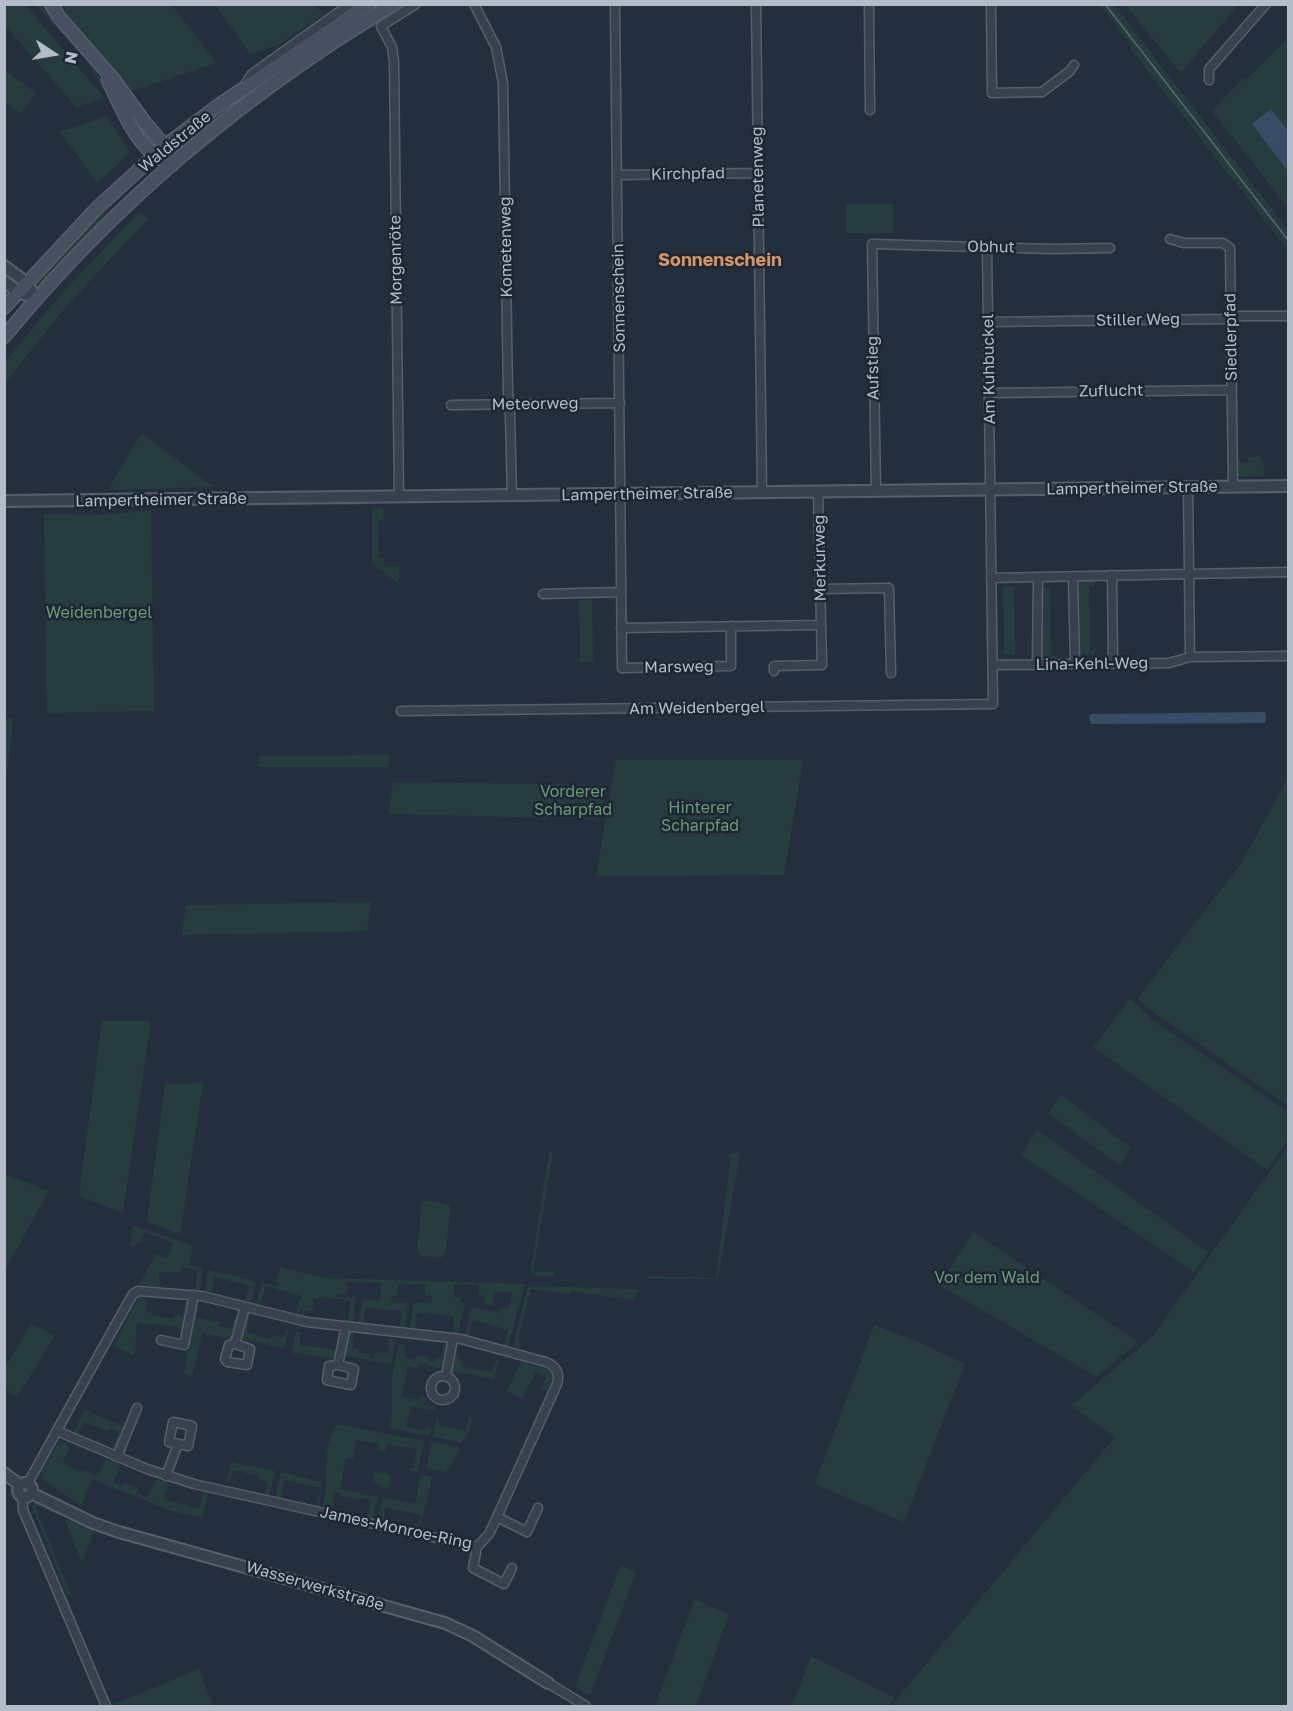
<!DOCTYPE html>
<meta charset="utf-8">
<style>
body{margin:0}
#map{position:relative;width:1293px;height:1711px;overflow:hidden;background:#242f3e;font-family:"Golos Text",sans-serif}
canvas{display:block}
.frame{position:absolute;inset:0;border:6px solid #b4bcc9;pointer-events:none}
.north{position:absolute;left:24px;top:24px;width:60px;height:60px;-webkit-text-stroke:4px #1d2633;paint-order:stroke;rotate:102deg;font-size:16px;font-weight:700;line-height:24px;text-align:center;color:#b4bcc9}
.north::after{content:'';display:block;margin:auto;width:21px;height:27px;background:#b4bcc9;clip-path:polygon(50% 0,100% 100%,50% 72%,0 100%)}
</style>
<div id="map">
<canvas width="1293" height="1711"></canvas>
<div class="frame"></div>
<div class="north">N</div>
</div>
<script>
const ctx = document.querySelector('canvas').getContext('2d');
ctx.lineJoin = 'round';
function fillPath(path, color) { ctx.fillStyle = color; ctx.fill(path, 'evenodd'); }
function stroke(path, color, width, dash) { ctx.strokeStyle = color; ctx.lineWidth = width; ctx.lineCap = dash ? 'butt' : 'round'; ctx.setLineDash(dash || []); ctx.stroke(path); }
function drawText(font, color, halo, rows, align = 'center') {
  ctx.font = font + ' "Golos Text",sans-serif'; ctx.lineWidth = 5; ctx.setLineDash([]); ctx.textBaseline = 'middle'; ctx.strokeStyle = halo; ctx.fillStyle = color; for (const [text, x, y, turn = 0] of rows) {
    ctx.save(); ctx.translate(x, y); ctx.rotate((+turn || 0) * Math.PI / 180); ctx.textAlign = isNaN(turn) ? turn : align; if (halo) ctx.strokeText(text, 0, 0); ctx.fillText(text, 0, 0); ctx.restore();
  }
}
fillPath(new Path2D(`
 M4,5H26L104,98L76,107L5,25Z
 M36,5H40C69,33 94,63 112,99H110L87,62Z
 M56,5H172L216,63L135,90H127Z
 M216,5H316L323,15L279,45L250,54Z
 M377,5H387L180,150L176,149L173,145L330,33Z
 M401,5H409L334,51L260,104L197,154L194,152L257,101L333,48Z
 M1100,5H1114L1288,230V250L1130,48L1132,46Z
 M1125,5H1238L1181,73Z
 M1288,38V208L1212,111L1243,78L1246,80Z
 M5,70L36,93L21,114L5,102Z
 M107,116L130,153L97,183L60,132Z
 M156,161L112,204L90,234L49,278L39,284L35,283L112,199Z
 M846,204H893V233H846Z
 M140,211L148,219L70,302L5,383V362L62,293Z
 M142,433L214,487L110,490L111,483Z
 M1248,457L1259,456L1263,459L1265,476H1237L1236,459H1240L1241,463H1248Z
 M360,502L359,505L5,508L4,506Z
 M383,507L384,520L378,521L379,558H384V566H399V584L372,563V508Z
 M151,510L154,711L47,713L44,514L100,515Z
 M1079,581H1094V586H1089L1090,650H1095V654H1080Z
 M1003,587H1014L1015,654H1004Z
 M1040,588H1050L1051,656H1056V660H1041Z
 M592,599L593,662H580L579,600Z
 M11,718L13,722L5,789V719Z
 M390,755L388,767H259V756Z
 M616,760H803L784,875L596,876Z
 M1288,778V1106L1155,1013L1138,998L1242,862Z
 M393,782L606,785L600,819L389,814Z
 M371,902L367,931L182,935L186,905Z
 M1130,999L1154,1021L1288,1112V1140L1267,1170L1093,1047Z
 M102,1021H151L123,1213L79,1196Z
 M203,1083L180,1234L147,1222L165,1084Z
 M1061,1095L1131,1148L1119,1165L1048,1113Z
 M1037,1130L1208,1252L1194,1272L1021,1155Z
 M1288,1146V1706H891L1115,1437L1071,1406L1152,1337Z
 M549,1152H553L533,1272H555L553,1276C544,1276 535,1278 531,1269Z
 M731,1153H740L718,1279H648L649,1276L716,1278Z
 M5,1175L49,1191L5,1270L4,1175Z
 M426,1200L449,1205L450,1210L446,1252L441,1258L422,1256L417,1250L422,1203Z
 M133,1225L193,1246L189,1265L203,1269L200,1290H195L197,1270L182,1267L181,1272H159L160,1287L139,1285L156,1254L167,1258L173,1243L145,1232L140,1243H136L134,1248L130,1245Z
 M973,1232L1138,1342L1097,1377L939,1285Z
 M280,1267L327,1278L525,1284L508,1346L504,1345L508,1330L473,1320L468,1336L465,1335L471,1307L499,1313L500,1308L509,1309L512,1293L495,1291L493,1305L484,1303L485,1296L479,1295V1285H454V1297H461V1303L465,1304L458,1334L453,1333L454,1316L417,1313L415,1329L410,1328L413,1303L432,1302V1296L425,1295V1284H398L397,1296H391L390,1302H408L405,1328L400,1327L402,1311L365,1308L364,1323L359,1322L362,1299L380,1300L381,1283L347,1282L346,1293H337V1297H356L353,1322L348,1321L350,1301L319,1297V1299H314L312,1311L306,1310L304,1315H302L303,1305L298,1314H296L301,1296L266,1286L260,1305L256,1304L261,1284L263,1283L277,1286L278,1283L276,1282Z
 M208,1270L252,1280L256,1283L251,1302L244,1301L250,1286L214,1277L212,1292L205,1291Z
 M528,1286L639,1289L633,1300L571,1291L569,1294L531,1289L519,1336L520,1349L513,1347Z
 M139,1297L147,1298L146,1312L152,1313L153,1316L174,1318V1315L183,1316L185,1302H189L184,1330L173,1326L137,1323L135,1356L113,1346Z
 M196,1306L198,1307L196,1317L219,1322V1326L231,1329L235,1315L240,1317L234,1340L202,1333L192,1377L184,1374Z
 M245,1318L249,1319L247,1332L270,1339L272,1335L283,1338L286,1329H289L284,1348L240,1339Z
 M31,1324L55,1336L17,1397L5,1389V1367Z
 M874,1325L914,1340L965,1364L904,1522L815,1484Z
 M296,1332H301L299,1345L336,1350L338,1338H341L336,1359L292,1353Z
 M348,1333L354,1334L352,1348L359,1349V1353L370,1354V1358H373L374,1354H377L378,1352L389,1353V1338L396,1339L391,1364L343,1356Z
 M444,1343L449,1344L444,1369L419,1364L417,1368L408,1366L401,1396L419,1400L421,1396L426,1397L424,1405L435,1407V1411L411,1406L406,1427L425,1431L426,1426L432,1428L430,1436L390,1428L392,1416V1376L399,1344L405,1345V1358L416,1360L417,1356L429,1357V1361L435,1362L436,1357H441Z
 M453,1354L459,1355L458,1360L463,1361L462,1366L492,1373L496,1360H499L494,1379L450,1371Z
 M521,1362L547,1369L552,1373V1379L547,1391L541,1389L546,1377L536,1372L522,1399L507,1391Z
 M85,1410L127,1428L117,1451L112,1449L119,1432L110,1428L108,1431L84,1422L78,1435L73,1433Z
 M469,1417L472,1418L468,1435L461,1443L433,1436L436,1419L440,1420L439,1426L466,1431Z
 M338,1424L424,1441L417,1472L409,1471L410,1468H414L417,1449L387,1444L385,1451L378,1450L379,1444L356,1440L353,1459L346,1458L340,1489L378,1497L372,1519L367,1518L371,1500L362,1498L360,1500L340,1496L341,1493L335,1492L332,1510L322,1508C323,1502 325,1495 326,1489C328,1468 323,1440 338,1424Z
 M59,1442L70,1444L63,1463L80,1472L82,1470L98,1476L106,1459L120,1465L114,1483L122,1486L124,1483L139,1489L137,1493L147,1497L156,1479L169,1484L164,1499L199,1509L203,1493L208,1494L202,1518L172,1511L92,1479L81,1506L41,1478L43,1469Z
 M432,1442L461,1448L446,1472L426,1468Z
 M231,1462L275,1471L270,1494L265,1495L268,1482L259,1479V1476L233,1470L230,1482L227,1481Z
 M281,1472L322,1482L319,1508L316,1507L321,1488L284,1480L281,1499L275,1498Z
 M378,1472L388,1474L391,1477L390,1485L387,1488H383L373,1481L374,1473Z
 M421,1475L432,1477L420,1530L413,1528L414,1524L419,1525L421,1515L385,1507L384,1522L378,1520L383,1498L415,1504Z
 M34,1503H38L60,1514L59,1516L38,1506L36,1509L71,1595L68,1597L32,1507Z
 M65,1519L95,1529L82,1563Z
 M622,1566L636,1572L590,1696L575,1687L619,1569Z
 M695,1599L729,1615L696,1706H655Z
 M811,1656L895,1698L888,1706H792Z
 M199,1669L213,1706H115L114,1704Z`), '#263c3f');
fillPath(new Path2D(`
 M1271,109L1288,131L1287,170L1252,124Z
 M1265,712L1266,717L1265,723L1091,724L1089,719L1090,714Z`), '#394c67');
const minor = new Path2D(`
 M474,4L496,47L503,83L508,393L510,416L512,496
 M615,4L622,668L731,666V626
 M756,4L762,493
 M869,4L870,110
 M991,4L992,93L1042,92L1070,71L1074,65
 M1209,80V69L1266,4
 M245,85L251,75L266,64L350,4
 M617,175L758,173
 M1170,239L1184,243H1223L1230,248L1233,487
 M988,322L1222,319L1240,316H1288
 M990,393L1232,390
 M451,405L620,403
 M1188,487L1190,657
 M876,491L872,244L1052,249L1110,248
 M399,497L394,61L392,47L381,26L416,4
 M1112,575L1113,664
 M1073,577L1075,664
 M991,578L1288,572
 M820,589L889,588L891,673
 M543,594L620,592
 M621,628L821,625
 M993,665L1169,663L1190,657L1288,656
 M1037,665L1038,577
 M774,671V666L822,665L818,492
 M401,711L993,704L987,247
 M161,1340L184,1345L194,1295
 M235,1344L250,1349L247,1365L227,1362L225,1359L229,1345Z
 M235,1344L245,1307
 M338,1365L354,1369L351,1385L327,1380L329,1366Z
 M338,1365L346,1326
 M431 1388a12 12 0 1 1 24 0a12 12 0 1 1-24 0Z
 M446,1377L453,1338
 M173,1422L192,1426L188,1446L169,1442Z
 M117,1457L137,1408
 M166,1476L178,1444
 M28,1483C63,1420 97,1357 133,1294L138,1291L202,1296L307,1322L461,1339L546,1362C556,1366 560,1373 557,1384L497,1517L489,1534L477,1547L194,1484L147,1469L57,1431
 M22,1496L23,1510L106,1706
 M497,1517L527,1532L538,1508
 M477,1547L473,1568L504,1584L512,1568
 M548,1683L586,1706`);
const tertiary = new Path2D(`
 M4,266L27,283L36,298
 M4,281L18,292L36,298
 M4,501L1288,486
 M4,1473L20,1485
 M18 1490a7 7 0 1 1 14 0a7 7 0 1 1-14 0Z
 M31,1493L93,1523L119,1532L445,1623L473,1636L548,1683`);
const secondary = new Path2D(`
 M51,4L59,17L114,80L143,120L165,146L172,165
 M108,80C120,105 136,146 161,159
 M4,308L97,208L165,146L219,105L369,4
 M4,337C113,204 247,92 394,4`);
stroke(minor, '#565f6c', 11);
stroke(tertiary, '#565f6c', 14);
stroke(secondary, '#565f6c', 15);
stroke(minor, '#38414e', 8);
stroke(tertiary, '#38414e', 10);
stroke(secondary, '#465061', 12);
stroke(new Path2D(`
 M1105,4L1288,240`), '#5a6575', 1.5);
drawText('16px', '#b4bcc9', '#1d2633', [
 ["Waldstraße",175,142,-39],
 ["Kirchpfad",688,174,-1],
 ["Planetenweg",758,177,-91],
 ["Kometenweg",506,247,-91],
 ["Obhut",991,247,1],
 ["Morgenröte",396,260,-91],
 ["Sonnenschein",619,298,-91],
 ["Stiller Weg",1138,320,-1],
 ["Siedlerpfad",1231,337,-91],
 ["Aufstieg",873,368,-91],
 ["Am Kuhbuckel",989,369,-91],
 ["Zuflucht",1111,391,-1],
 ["Meteorweg",535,404,-1],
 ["Lampertheimer Straße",1132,488,-1],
 ["Lampertheimer Straße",647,494,-1],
 ["Lampertheimer Straße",161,500,-1],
 ["Merkurweg",820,558,-91],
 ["Lina-Kehl-Weg",1092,664,-1],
 ["Marsweg",679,667,-1],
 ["Am Weidenbergel",697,708,-1],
 ["James-Monroe-Ring",396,1528,12],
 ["Wasserwerkstraße",315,1586,16]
]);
drawText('16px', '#6b9a76', '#1d2633', [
 ["Weidenbergel",99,613],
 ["Vorderer",573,792],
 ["Scharpfad",573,810],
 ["Hinterer",700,808],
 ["Scharpfad",700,826],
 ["Vor dem Wald",987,1278]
]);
drawText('bold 18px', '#d59563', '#1d2633', [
 ["Sonnenschein",720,260]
]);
</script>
